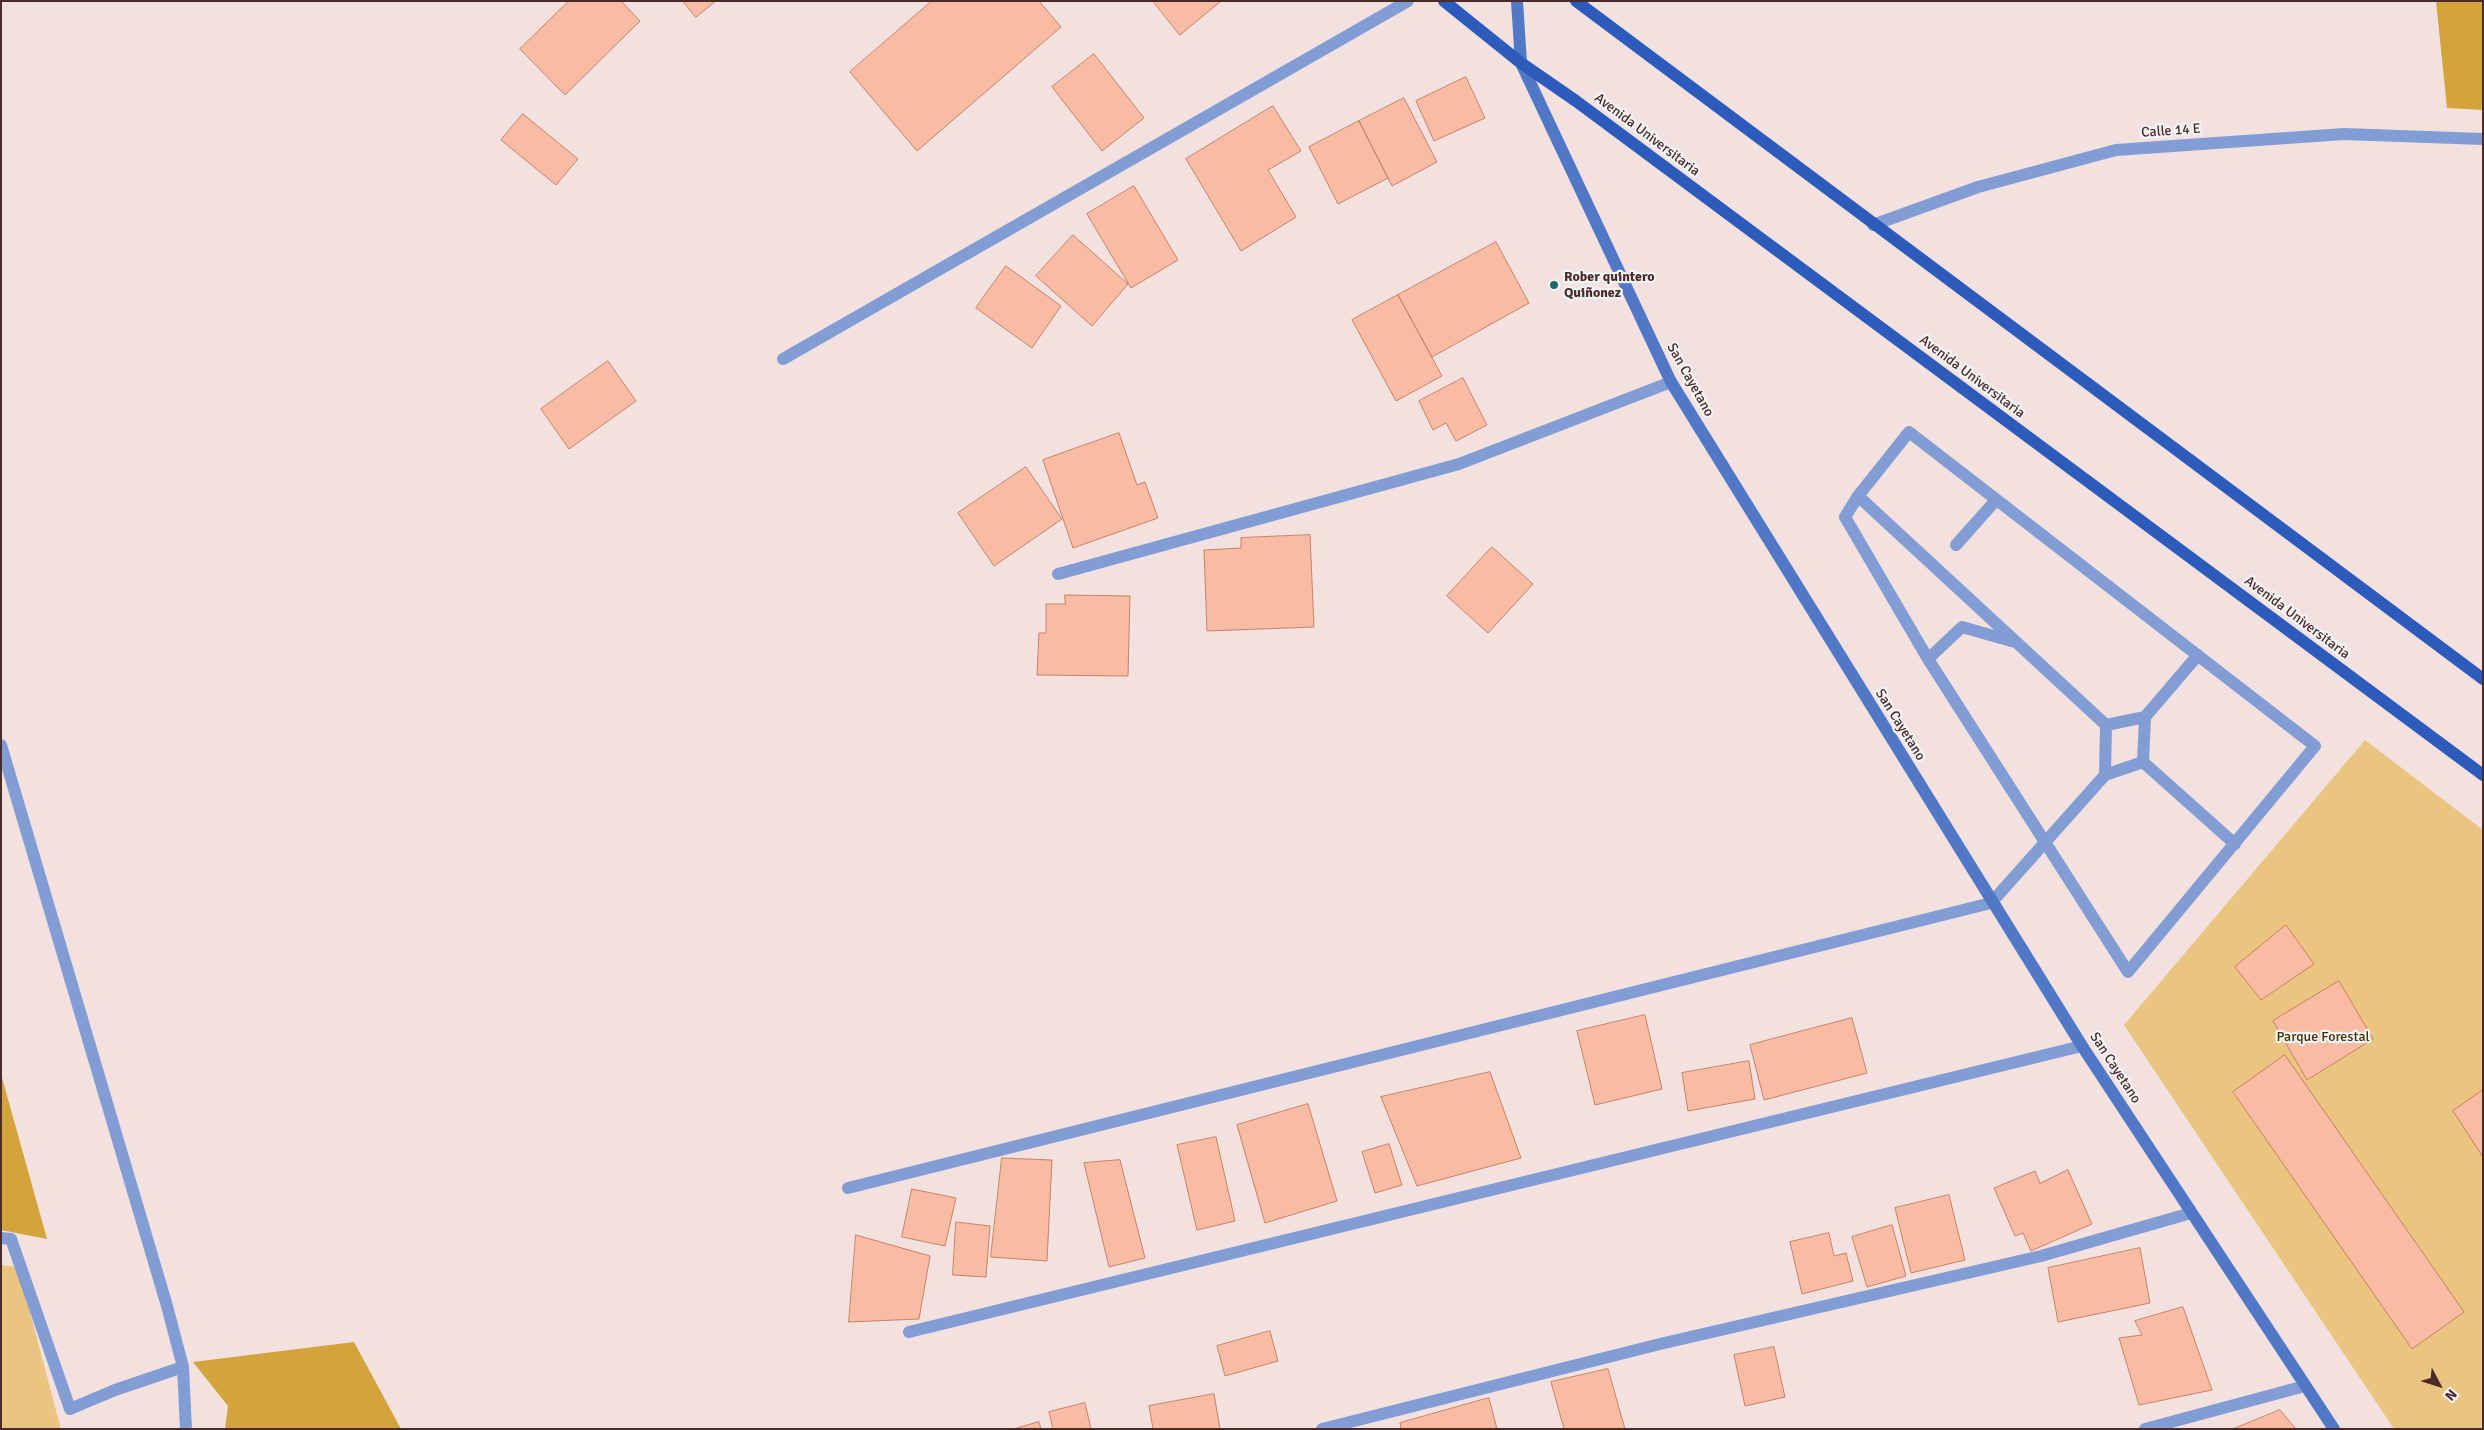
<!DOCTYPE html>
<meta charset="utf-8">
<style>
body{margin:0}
#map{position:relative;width:2484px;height:1430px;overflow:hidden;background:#f3e1e0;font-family:Signika,sans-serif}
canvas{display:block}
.frame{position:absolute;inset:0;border:2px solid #4b2b29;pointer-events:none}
.north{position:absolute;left:2414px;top:1360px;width:50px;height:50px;-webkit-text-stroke:4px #f3f3f3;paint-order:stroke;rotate:130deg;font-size:14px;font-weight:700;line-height:20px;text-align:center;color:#4b2b29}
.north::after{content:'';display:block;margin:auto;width:18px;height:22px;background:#4b2b29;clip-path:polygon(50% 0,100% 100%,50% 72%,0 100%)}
</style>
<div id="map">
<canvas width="2484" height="1430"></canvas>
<div class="frame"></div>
<div class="north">N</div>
</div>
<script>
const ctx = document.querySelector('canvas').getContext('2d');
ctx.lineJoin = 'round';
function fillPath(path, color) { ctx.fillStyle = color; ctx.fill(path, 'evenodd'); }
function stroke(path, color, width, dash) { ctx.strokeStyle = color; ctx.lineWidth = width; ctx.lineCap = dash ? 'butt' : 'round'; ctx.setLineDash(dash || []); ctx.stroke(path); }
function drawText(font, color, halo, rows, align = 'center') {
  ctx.font = font + ' Signika,sans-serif'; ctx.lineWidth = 4.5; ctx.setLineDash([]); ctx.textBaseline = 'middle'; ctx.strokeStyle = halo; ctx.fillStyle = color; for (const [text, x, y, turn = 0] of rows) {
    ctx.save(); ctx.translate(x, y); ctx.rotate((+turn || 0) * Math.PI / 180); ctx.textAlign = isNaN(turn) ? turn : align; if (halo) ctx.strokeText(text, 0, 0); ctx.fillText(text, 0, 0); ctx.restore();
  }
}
fillPath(new Path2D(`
 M2365,740L2483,830V1429H2394L2124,1025Z
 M1,1265L18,1267L61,1429H1Z`), '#e9c580');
fillPath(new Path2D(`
 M2436,1H2483V110L2447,108Z
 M1,1074L47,1239L1,1230Z
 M354,1342L401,1429H225L228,1406L193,1362Z`), '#d3a33c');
const building = new Path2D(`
 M569,1H621L640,21L565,95L520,49Z
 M683,1H716L696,17Z
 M932,1H1039L1061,27L917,151L850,72Z
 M1153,1H1221L1180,35Z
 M1094,54L1144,118L1102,151L1052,87Z
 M1466,77L1485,118L1434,141L1416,101Z
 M1404,98L1437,162L1392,186L1359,121Z
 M1273,106L1301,151L1268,170L1296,217L1241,251L1186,159Z
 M523,114L578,159L556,185L501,140Z
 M1359,121L1388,178L1338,204L1309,147Z
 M1134,186L1178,260L1131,288L1087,214Z
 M1073,235L1128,284L1092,326L1036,276Z
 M1496,242L1529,303L1432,357L1398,295Z
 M1006,266L1061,306L1032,348L976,308Z
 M1398,295L1442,376L1396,401L1352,320Z
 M608,361L636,401L569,449L541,409Z
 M1463,378L1487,425L1456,441L1446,423L1433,430L1419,401Z
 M1119,433L1137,485L1145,482L1158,518L1073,548L1043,460Z
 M1026,467L1062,519L994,566L958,513Z
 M1310,535L1314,627L1207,631L1204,550L1241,548V538Z
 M1492,547L1533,584L1488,633L1447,596Z
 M1065,595L1130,596L1128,676L1037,675L1039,633H1046V604H1065Z
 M2286,925L2314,964L2261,1000L2235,967Z
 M2339,981L2373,1039L2307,1080L2273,1021Z
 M1645,1015L1662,1089L1595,1105L1577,1031Z
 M1852,1018L1867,1073L1764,1100L1750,1045Z
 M2285,1055L2464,1312L2412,1349L2233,1092Z
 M1749,1061L1755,1099L1688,1111L1682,1073Z
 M1490,1072L1521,1158L1417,1186L1381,1097Z
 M2483,1090V1157L2453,1111Z
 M1308,1104L1337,1201L1265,1223L1237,1125Z
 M1216,1137L1235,1221L1197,1230L1177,1145Z
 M1389,1144L1402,1185L1375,1193L1362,1152Z
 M1002,1158L1052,1160L1047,1261L991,1257Z
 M1120,1160L1145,1258L1109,1267L1084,1163Z
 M2068,1170L2092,1224L2031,1251L2023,1233L2015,1236L1994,1188L2035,1171L2040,1183Z
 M912,1189L956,1198L945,1246L902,1237Z
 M1949,1195L1965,1260L1911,1273L1895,1208Z
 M956,1222L990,1226L986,1277L953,1275Z
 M1892,1225L1906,1276L1867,1287L1852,1237Z
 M1829,1233L1834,1256L1846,1253L1853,1281L1802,1294L1790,1242Z
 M856,1235L930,1256L919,1319L849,1322Z
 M2140,1248L2150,1303L2058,1322L2048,1268Z
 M2183,1307L2212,1390L2139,1405L2119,1338L2142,1335L2135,1321Z
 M1270,1331L1278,1361L1225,1376L1217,1346Z
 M1774,1347L1785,1397L1745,1406L1734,1355Z
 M1608,1369L1625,1429H1564L1551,1382Z
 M1214,1394L1220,1429H1153L1149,1406Z
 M1489,1398L1497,1429H1401L1400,1423Z
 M1085,1403L1091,1429H1053L1049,1412Z
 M2280,1410L2296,1429H2233Z
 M1039,1422L1041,1429H1014Z`);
fillPath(building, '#f8bba3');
stroke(building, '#c88164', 1);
stroke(new Path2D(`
 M1858,496L1909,432L2315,746L2128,972L1928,659
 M1956,545L1996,500
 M2015,642L1962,627L1928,659L1845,517L1858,496L2106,725L2105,775
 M2106,725L2145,717
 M2143,762L2145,717L2198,655
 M1991,903L2105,775L2143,762L2235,844
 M1,1238L11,1239L70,1409L115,1390L183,1367`), '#819dd3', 12);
stroke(new Path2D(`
 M1873,225L1978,187L2116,150L2344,134L2483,139
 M783,359L1408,1
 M1058,574L1459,464L1671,382
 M1,745L167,1306L183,1367L186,1429
 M848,1188L1991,903
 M909,1332L2082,1046
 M1322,1429L1660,1344L2041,1256L2191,1213
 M2145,1429L2305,1386`), '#819dd3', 12);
stroke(new Path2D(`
 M1517,1L1521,63L1671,382L2082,1046L2334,1429`), '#5178c6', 12);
stroke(new Path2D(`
 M1444,1L1521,63L1576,101L2483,775
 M1576,1L2483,679`), '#2d5bbc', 12);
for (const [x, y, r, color] of [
 [1554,285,5,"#1c696f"]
]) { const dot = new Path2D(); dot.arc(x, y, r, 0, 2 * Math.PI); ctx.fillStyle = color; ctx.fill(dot); stroke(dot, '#f3f3f3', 2); }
drawText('14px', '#4b2b29', '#f3f3f3', [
 ["Calle 14 E",2171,131,-4],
 ["Avenida Universitaria",1647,135,37],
 ["Avenida Universitaria",1972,377,37],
 ["San Cayetano",1690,380,61],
 ["Avenida Universitaria",2297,618,37],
 ["San Cayetano",1900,725,58],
 ["San Cayetano",2115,1068,57]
]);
drawText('bold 14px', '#4b2b29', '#f3f3f3', [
 ["Rober quintero",1564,277],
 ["Quiñonez",1564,293]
], 'left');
drawText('14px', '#412e01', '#f3f3f3', [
 ["Parque Forestal",2323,1037]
]);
</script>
